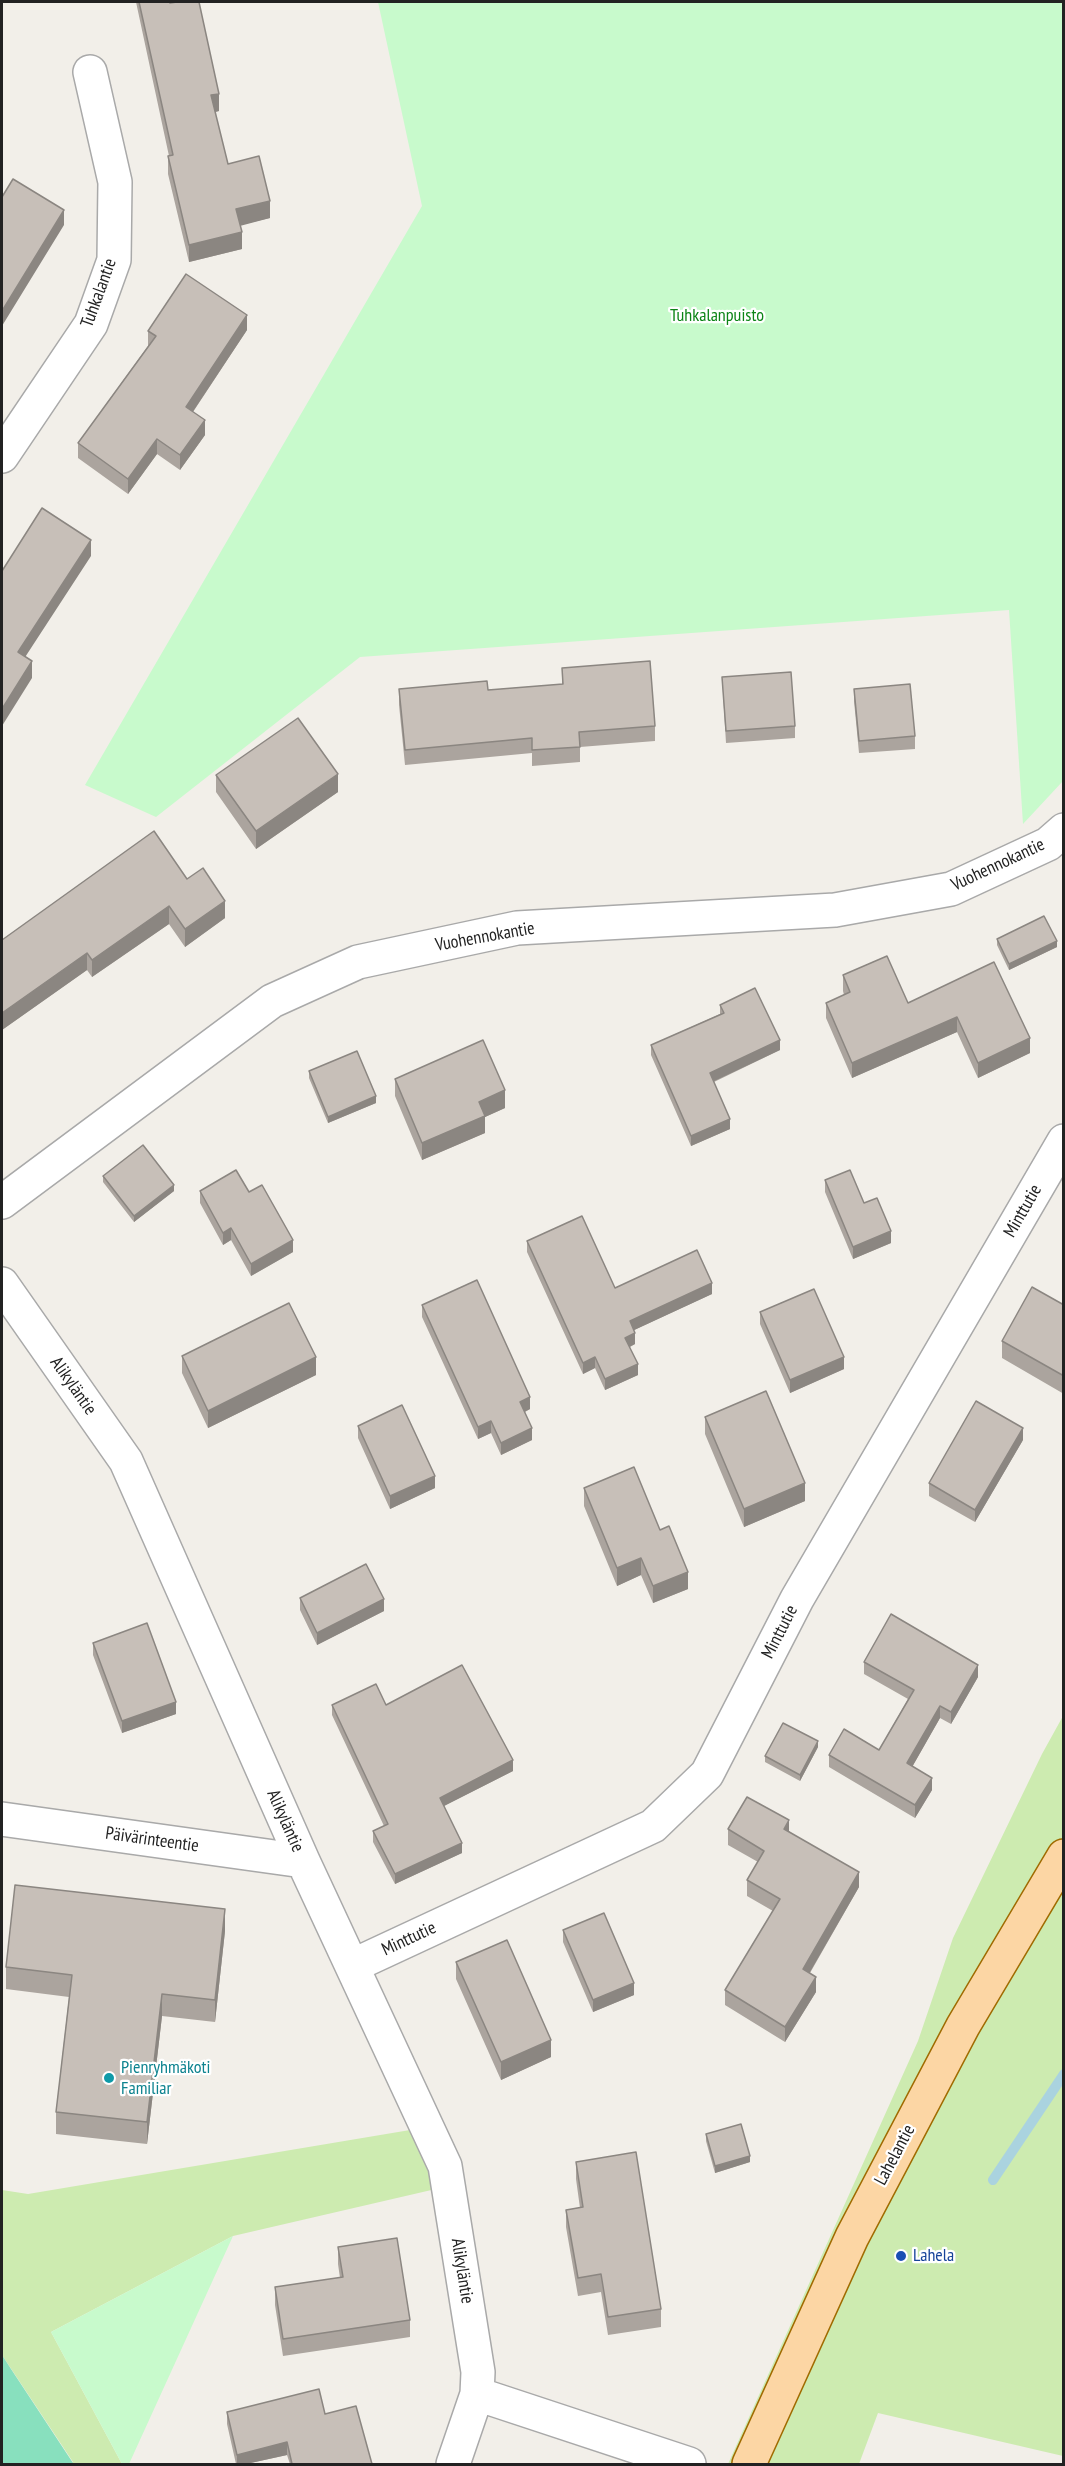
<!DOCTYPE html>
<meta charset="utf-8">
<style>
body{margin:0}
#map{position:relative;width:1065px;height:2466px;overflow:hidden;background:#f2efe9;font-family:"PT Sans Narrow",sans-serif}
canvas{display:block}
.frame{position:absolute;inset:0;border:3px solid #222;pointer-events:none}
</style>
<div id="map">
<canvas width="1065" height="2466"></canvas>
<div class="frame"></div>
</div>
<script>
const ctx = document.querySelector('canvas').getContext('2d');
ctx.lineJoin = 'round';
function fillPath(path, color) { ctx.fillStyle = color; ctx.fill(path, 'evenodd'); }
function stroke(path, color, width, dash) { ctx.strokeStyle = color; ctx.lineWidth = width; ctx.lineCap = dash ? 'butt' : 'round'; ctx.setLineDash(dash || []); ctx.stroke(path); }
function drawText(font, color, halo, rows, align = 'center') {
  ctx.font = font + ' "PT Sans Narrow",sans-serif'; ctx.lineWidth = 4.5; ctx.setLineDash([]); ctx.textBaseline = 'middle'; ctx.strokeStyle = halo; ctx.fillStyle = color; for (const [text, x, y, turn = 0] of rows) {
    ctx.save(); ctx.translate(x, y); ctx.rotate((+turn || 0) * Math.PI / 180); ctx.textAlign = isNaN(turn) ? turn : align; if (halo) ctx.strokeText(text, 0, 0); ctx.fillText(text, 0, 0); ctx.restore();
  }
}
fillPath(new Path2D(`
 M1063,1716V2456L878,2413L859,2464H728L918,2041L953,1938L1042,1754Z
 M428,2127L453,2185L233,2236L51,2332L122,2464H70L73,2462L2,2355V2190L28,2194Z`), '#cdebb0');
fillPath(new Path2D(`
 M378,2H1063V781L1023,824L1009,610L360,657L156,817L85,785L422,206Z
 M233,2236L129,2464H122L51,2332Z`), '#c8facc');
fillPath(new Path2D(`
 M2,2355L11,2369L73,2463L70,2464H2Z`), '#88e0be');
stroke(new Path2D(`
 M993,2180L1064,2074`), '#aad3df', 10);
const minor = new Path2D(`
 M2,456L91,324L114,260L115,182L90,72
 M2,1202L272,1001L358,962L517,928L835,910L951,889L1048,844L1064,830
 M2,1284L126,1461L303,1861L445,2166L478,2372L477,2394L453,2464
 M2,1819L303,1861
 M352,1966L653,1826L707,1774L797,1599L1064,1141
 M477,2394L689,2464`);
const major = new Path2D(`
 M749,2464L852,2237L963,2026L1064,1856`);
stroke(minor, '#a9a9a9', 36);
stroke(major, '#a06b00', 36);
stroke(minor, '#fff', 33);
stroke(major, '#fcd6a4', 33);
fillPath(new Path2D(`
 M136,2H169L219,111L215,112L228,164L270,218L240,225L242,249L189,262L168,174V156H169Z
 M247,330L193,412L205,435L180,470L157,454L128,494L78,458V443L148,346V331Z
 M562,668L655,726V741L580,747V762L532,766V753L405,765L399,705V689L488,690L562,684Z
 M722,677L795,726V738L726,743Z
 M854,689L915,736V749L859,753L854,701Z
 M216,775L338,792L256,849L216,792Z
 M187,879L225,918L185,947L169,924L92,977L87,970L2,1030V940Z
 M997,939L1057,947L1009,970L997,945Z
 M994,962L1030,1053L978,1078L957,1032L852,1078L826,1018V1003L844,995L843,991V975L908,1003Z
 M720,1005L780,1050L714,1082L730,1129L691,1146L651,1055V1045L720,1014Z
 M309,1071L376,1103L328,1123L309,1078Z
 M395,1079L505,1108L485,1117V1133L422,1160L395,1096Z
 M103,1176L174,1191L134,1222L103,1182Z
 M825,1180L864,1203L891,1243L853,1259L825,1192Z
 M200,1191L249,1192L293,1252L251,1276L231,1240L223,1245L200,1203Z
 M527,1241L615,1288L712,1294L634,1330L635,1344L630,1347L638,1375L605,1390L595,1368L583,1374L527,1252Z
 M422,1305L530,1409L525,1412L532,1440L501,1455L491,1433L478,1439L422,1317Z
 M1064,1305V1394L1002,1358V1341Z
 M760,1312L844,1369L790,1393L760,1324Z
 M182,1356L316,1375L208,1428L182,1373Z
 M705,1417L805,1501L744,1527L705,1434Z
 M358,1426L435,1488L390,1509L358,1438Z
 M1023,1440L975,1522L929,1496V1483Z
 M584,1488L660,1530L688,1589L653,1603L641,1575L617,1586L584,1506Z
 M300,1598L384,1611L317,1645L300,1610Z
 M93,1643L176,1714L122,1733L93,1655Z
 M864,1662L978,1677L951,1724L940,1718L912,1767L932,1790L915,1818L829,1767V1755L879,1750L908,1699L864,1674Z
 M332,1705H386L513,1771L444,1806L462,1853L395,1884L373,1842V1831L384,1826L332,1715Z
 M818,1747L800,1781L765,1762V1756Z
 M728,1829L789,1831L859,1887L810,1973L816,1992L785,2042L725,2005V1990L773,1911L747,1896V1880L758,1862L728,1845Z
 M563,1930L634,1995L593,2012L563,1942Z
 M225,1931L215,2022L162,2016L147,2144L56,2134V2112L69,1997L6,1989V1967Z
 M456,1962L551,2057L501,2080L456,1979Z
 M706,2134L750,2162L715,2173L706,2141Z
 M576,2162L661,2309V2327L608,2335L601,2292L578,2296L566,2227V2210L580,2208L576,2179Z
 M338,2247L410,2320V2337L283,2356L275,2305V2287L340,2278L338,2264Z
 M227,2412L325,2414L372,2464H290L287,2455L246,2464H236L227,2424Z`), '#aba49e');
fillPath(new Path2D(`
 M219,94V111L211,113V95Z
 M270,201V218L236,227V209Z
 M64,210V225L2,326V311Z
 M242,232V249L189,262V245Z
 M247,315V330L186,422V407Z
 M205,420V435L180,470V455Z
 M157,439V454L128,494V479Z
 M91,540V556L18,668V652Z
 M32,661V678L2,726V709Z
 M338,774V792L256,849V831Z
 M225,901V918L185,947V929Z
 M169,906V924L92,977V960Z
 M1057,941V947L1009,970V964Z
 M87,953V970L2,1030V1013Z
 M957,1017V1032L852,1078V1063Z
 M1030,1038V1053L978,1078V1063Z
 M780,1040V1050L710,1083V1073Z
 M505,1090V1108L485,1117V1133L422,1160V1143L479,1102Z
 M376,1096V1103L328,1123V1117Z
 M730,1119V1129L691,1146V1136Z
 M174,1185V1191L134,1222V1216Z
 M231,1228V1240L223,1245V1233Z
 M891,1231V1243L853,1259V1247Z
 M293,1240V1252L251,1276V1264Z
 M712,1283V1294L630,1332V1321Z
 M635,1333V1344L625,1349V1338Z
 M316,1357V1375L208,1428V1411Z
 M595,1357V1368L583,1374V1363Z
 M844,1357V1369L790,1393V1380Z
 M638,1364V1375L605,1390V1379Z
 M530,1397V1409L520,1414V1402Z
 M491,1421V1433L478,1439V1427Z
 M532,1428V1440L501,1455V1443Z
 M1023,1428V1440L975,1522V1510Z
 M435,1476V1488L390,1509V1496Z
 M805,1483V1501L744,1527V1509Z
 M641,1558V1575L617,1586V1568Z
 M688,1572V1589L653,1603V1586Z
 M384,1599V1611L317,1645V1633Z
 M978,1665V1677L951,1724V1712Z
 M176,1702V1714L122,1733V1721Z
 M940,1706V1718L907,1776V1763Z
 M818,1741V1747L800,1781V1775Z
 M513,1760V1771L440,1808V1798Z
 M932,1778V1790L915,1818V1805Z
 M789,1820V1836L784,1829Z
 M462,1843V1853L395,1884V1874Z
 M859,1872V1887L803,1984V1969Z
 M225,1909V1931L215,2022V2000Z
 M816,1977V1992L785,2042V2027Z
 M634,1983V1995L593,2012V2000Z
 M162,1994V2016L147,2144V2122Z
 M551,2040V2057L501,2080V2062Z
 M750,2156V2162L715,2173V2166Z
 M287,2442V2455L246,2464H237V2455Z`), '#8b8681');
const building = new Path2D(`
 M139,2H169L170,3L177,2H199L219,94L211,95L228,164L259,156L270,201L236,209L242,232L189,245L168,156L173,155Z
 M13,179L64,210L2,311V197Z
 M186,274L247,315L186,407L205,420L180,455L157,439L128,479L78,443L156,336L148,331Z
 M42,508L91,540L18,652L32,661L2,709V571Z
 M650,661L655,726L579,732L580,747L532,750V738L405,750L399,689L487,681L488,690L563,684L562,668Z
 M791,672L795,726L726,731L722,677Z
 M910,684L915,736L859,741L854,689Z
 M298,718L338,774L256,831L216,775Z
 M154,831L187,879L203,868L225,901L185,929L169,906L92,960L87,953L2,1013V940Z
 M1044,916L1057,941L1009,964L997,939Z
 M887,956L908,1003L994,962L1030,1038L978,1063L957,1017L852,1063L826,1003L850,992L843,975Z
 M755,988L780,1040L710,1073L730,1119L691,1136L651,1045L724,1013L720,1005Z
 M483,1040L505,1090L479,1102L485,1116L422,1143L395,1079Z
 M357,1051L376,1096L328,1117L309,1071Z
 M143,1145L174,1185L134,1216L103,1176Z
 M236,1170L249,1192L262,1185L293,1240L251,1264L231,1228L223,1233L200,1191Z
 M850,1170L864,1203L877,1198L891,1231L853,1247L825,1180Z
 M582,1216L615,1288L697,1250L712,1283L630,1321L635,1333L625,1338L638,1364L605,1379L595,1357L583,1363L527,1241Z
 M477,1280L530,1397L520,1402L532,1428L501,1443L491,1421L478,1427L422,1305Z
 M1032,1287L1064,1305V1376L1002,1341Z
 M814,1289L844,1357L790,1380L760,1312Z
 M289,1303L316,1357L208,1411L182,1356Z
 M766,1391L805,1483L744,1509L705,1417Z
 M976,1401L1023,1428L975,1510L929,1483Z
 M402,1405L435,1476L390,1496L358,1426Z
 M634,1467L660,1530L669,1526L688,1572L653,1586L641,1558L617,1568L584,1488Z
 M366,1564L384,1599L317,1633L300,1598Z
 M891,1614L978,1665L951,1712L940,1706L907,1763L932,1778L915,1805L829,1755L844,1729L879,1750L914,1690L864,1662Z
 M147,1623L176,1702L122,1721L93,1643Z
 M462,1665L513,1760L440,1798L462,1843L395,1874L373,1831L388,1824L332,1705L376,1684L386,1705Z
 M783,1723L818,1741L800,1775L765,1756Z
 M747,1797L789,1820L784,1829L859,1872L803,1969L816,1977L785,2027L725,1990L780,1899L747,1880L764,1851L728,1829Z
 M15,1885L225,1909L215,2000L162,1994L147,2122L56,2112L72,1975L6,1967Z
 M604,1913L634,1983L593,2000L563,1930Z
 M507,1940L551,2040L501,2062L456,1962Z
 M741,2124L750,2156L715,2166L706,2134Z
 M636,2152L661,2309L608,2317L601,2274L578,2278L566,2210L583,2207L576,2162Z
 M397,2238L410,2320L283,2339L275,2287L343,2277L338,2247Z
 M319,2389L325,2414L356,2406L372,2464H292L287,2442L237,2455L227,2412Z`);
fillPath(building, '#c7bfb8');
stroke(building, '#8b8681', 1.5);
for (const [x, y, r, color] of [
 [109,2078,6,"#0f9aa8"],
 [901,2256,6,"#1a4fb4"]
]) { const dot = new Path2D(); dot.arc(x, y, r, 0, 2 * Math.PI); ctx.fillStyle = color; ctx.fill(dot); stroke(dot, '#fff', 2); }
drawText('18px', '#222', '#fff', [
 ["Tuhkalantie",99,293,-70],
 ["Vuohennokantie",998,865,-25],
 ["Vuohennokantie",485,937,-10],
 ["Minttutie",1023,1211,-60],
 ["Alikyläntie",73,1386,55],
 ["Minttutie",780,1632,-63],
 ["Alikyläntie",285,1821,66],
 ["Päivärinteentie",152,1840,8],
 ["Minttutie",409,1939,-25],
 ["Lahelantie",895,2155,-62],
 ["Alikyläntie",462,2271,81]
]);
drawText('18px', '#0c8416', '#fff', [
 ["Tuhkalanpuisto",717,316]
]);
drawText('18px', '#0d838f', '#fff', [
 ["Pienryhmäkoti",121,2068],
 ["Familiar",121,2089]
], 'left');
drawText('18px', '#164399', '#fff', [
 ["Lahela",913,2256]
], 'left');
</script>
